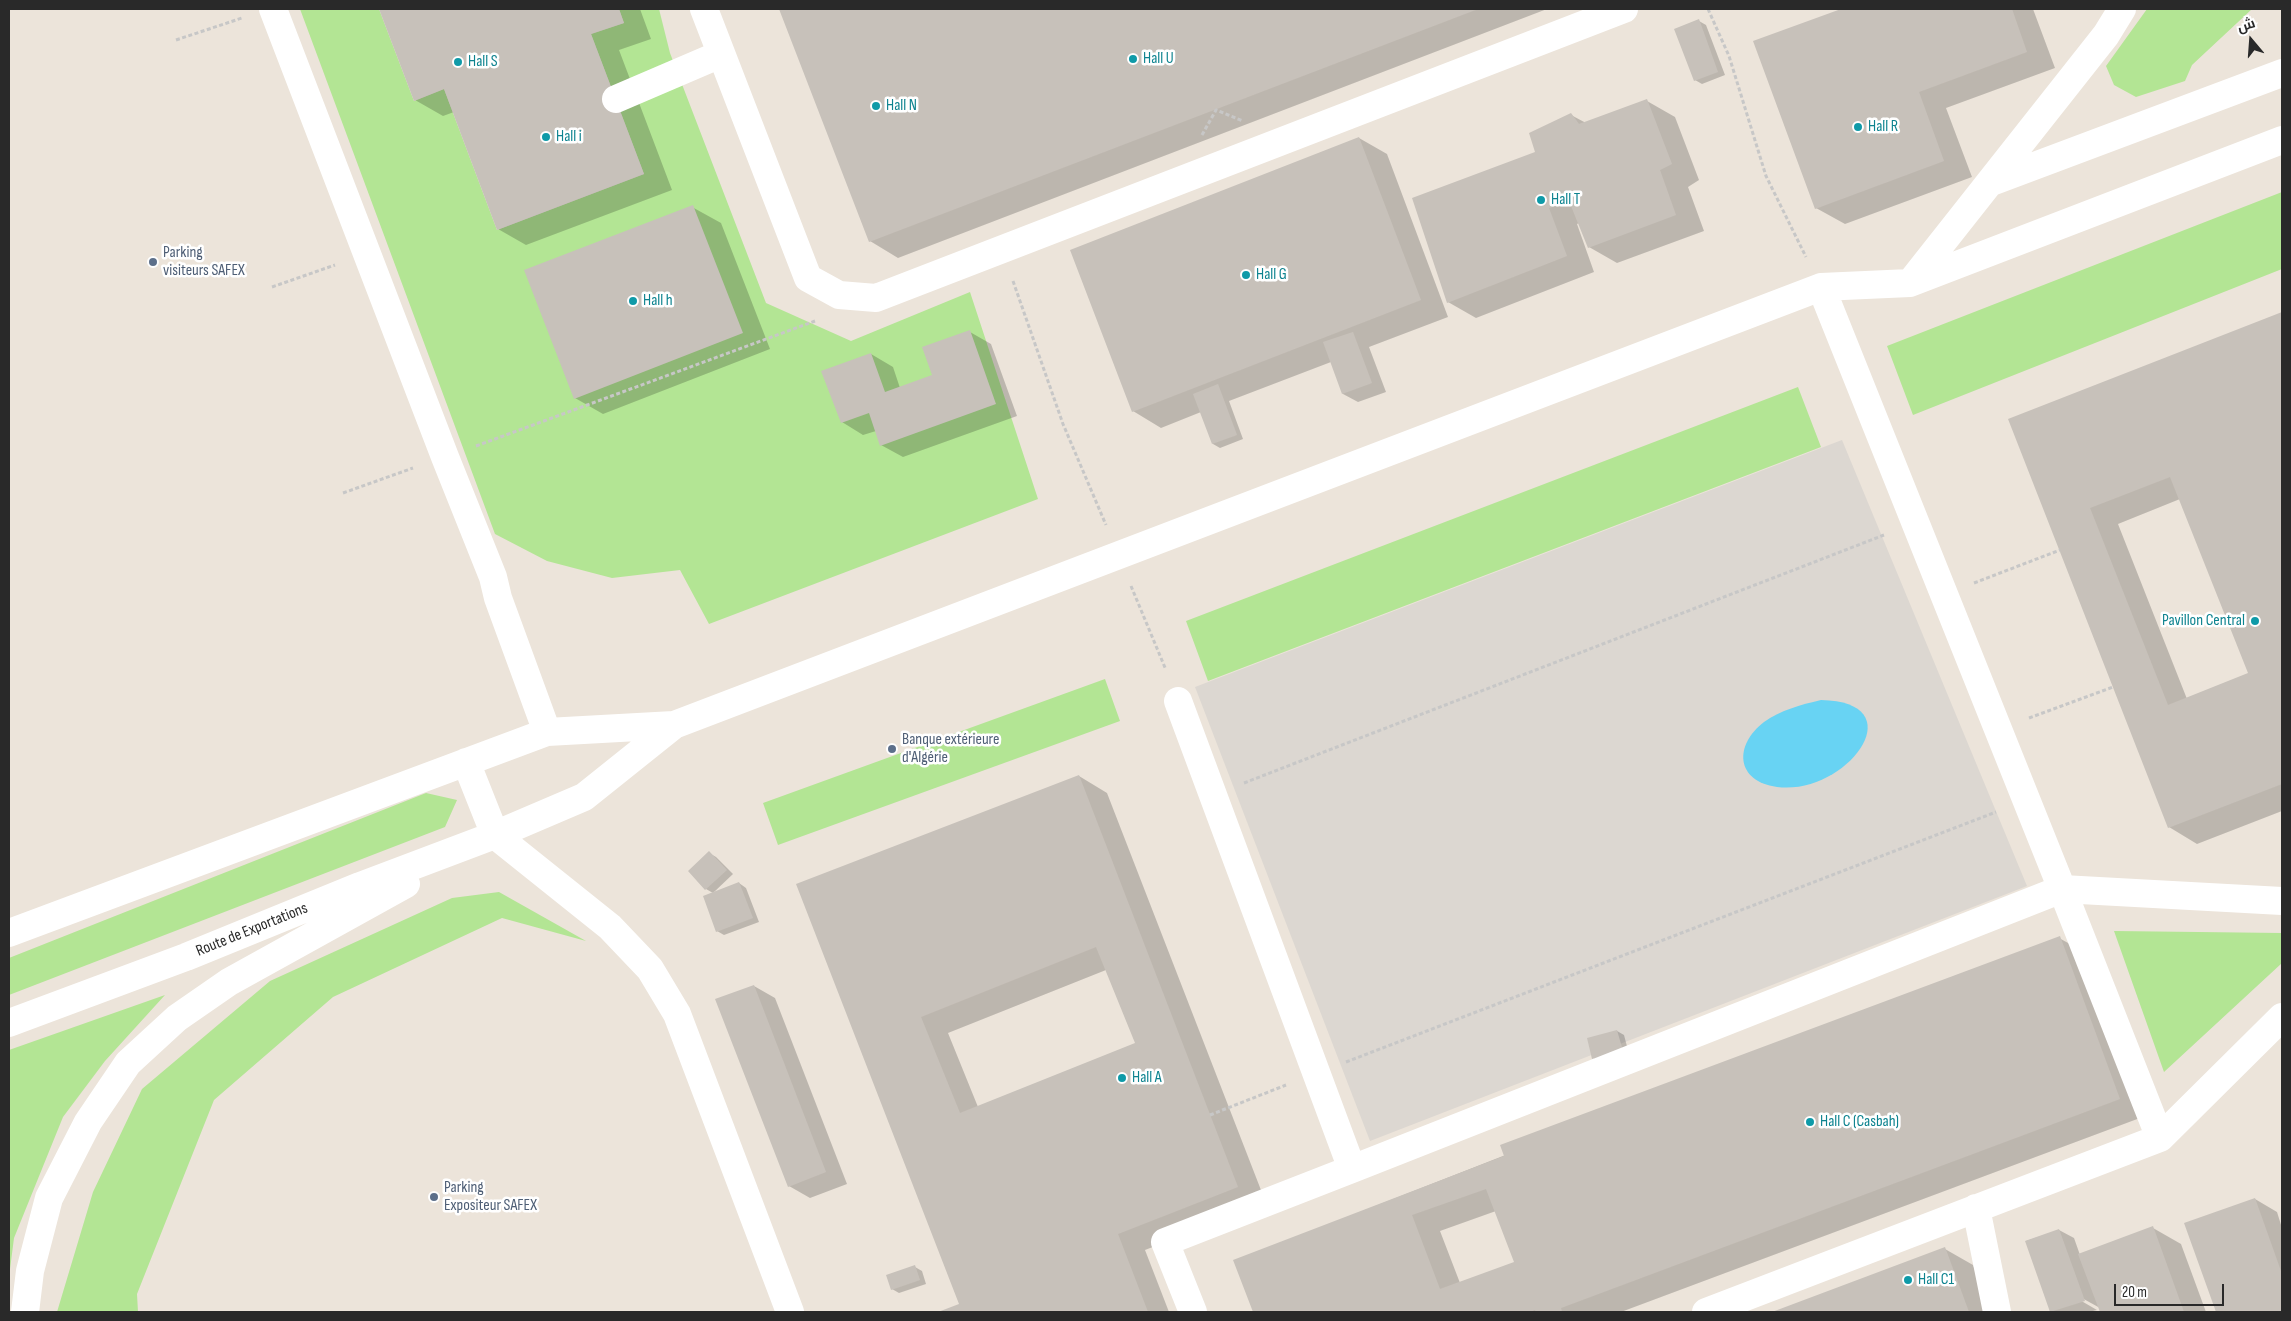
<!DOCTYPE html>
<meta charset="utf-8">
<style>
body{margin:0}
#map{position:relative;width:2291px;height:1321px;overflow:hidden;background:#ece4da;font-family:"Sofia Sans Condensed",Cairo,sans-serif}
canvas{display:block}
.frame{position:absolute;inset:0;border:10px solid #292929;pointer-events:none}
.north{position:absolute;left:2226px;top:15px;width:50px;height:50px;-webkit-text-stroke:4px #fff;paint-order:stroke;rotate:342deg;font-size:14px;font-weight:700;line-height:20px;text-align:center;color:#292929}
.north::after{content:'';display:block;margin:auto;width:18px;height:22px;background:#292929;clip-path:polygon(50% 0,100% 100%,50% 72%,0 100%)}
.scale{position:absolute;left:2114px;top:1284px;width:110px;height:22px;box-sizing:border-box;border:2px solid #292929;border-top:0;padding-left:6px;font-size:15px;line-height:18px;white-space:nowrap;color:#292929;-webkit-text-stroke:4px #fff;paint-order:stroke}
</style>
<div id="map">
<canvas width="2291" height="1321"></canvas>
<div class="frame"></div>
<div class="north">ش</div>
<div class="scale">20 m</div>
</div>
<script>
const ctx = document.querySelector('canvas').getContext('2d');
ctx.lineJoin = 'round';
function fillPath(path, color) { ctx.fillStyle = color; ctx.fill(path, 'evenodd'); }
function stroke(path, color, width, dash) { ctx.strokeStyle = color; ctx.lineWidth = width; ctx.lineCap = dash ? 'butt' : 'round'; ctx.setLineDash(dash || []); ctx.stroke(path); }
function drawText(font, color, halo, rows, align = 'center') {
  ctx.font = font + ' "Sofia Sans Condensed",sans-serif'; ctx.lineWidth = 5; ctx.setLineDash([]); ctx.textBaseline = 'middle'; ctx.strokeStyle = halo; ctx.fillStyle = color; for (const [text, x, y, turn = 0] of rows) {
    ctx.save(); ctx.translate(x, y); ctx.rotate((+turn || 0) * Math.PI / 180); ctx.textAlign = isNaN(turn) ? turn : align; if (halo) ctx.strokeText(text, 0, 0); ctx.fillText(text, 0, 0); ctx.restore();
  }
}
fillPath(new Path2D(`
 M300,9H379L414,101L444,89L497,230L644,174L591,34L624,23L619,9H659L670,53L766,303L851,341L970,292L1038,499L709,624L680,570L612,578L547,561L495,534Z
 M2147,9H2252L2192,65L2185,81L2136,97L2114,85L2106,66Z
 M2282,192V269L1913,415L1887,346Z
 M1798,387L1821,447L1208,681L1186,621Z
 M1105,679L1120,721L778,845L763,803Z
 M426,793L457,800L445,827L9,995V958Z
 M499,892L586,941L502,918L333,997L214,1100L137,1294L138,1312H57L93,1192L142,1089L270,981L452,898Z
 M2114,931L2282,933V963L2164,1072Z
 M165,995L105,1061L63,1117L14,1238L9,1277V1050Z`), '#b3e594');
fillPath(new Path2D(`
 M1842,440L2027,886L1370,1141L1195,687Z`), '#dcd7d1');
fillPath(new Path2D(`
 M1821,700C1917,702 1846,796 1777,787C1735,781 1734,745 1764,722C1781,710 1800,705 1821,700Z`), '#68d3f3');
fillPath(new Path2D(`
 M380,9H640L651,39L619,50L672,190L526,245L498,229L454,112L443,116L415,100Z
 M780,9H1547L898,258L870,241Z
 M1844,9H2033L2055,68L1946,108L1972,177L1845,224L1816,208L1755,42Z
 M1699,21L1706,25L1725,75L1702,84L1695,80Z
 M1647,101L1675,117L1699,180L1688,187L1704,231L1617,263L1589,247L1579,223L1577,224L1594,272L1476,318L1448,302L1536,153L1571,115L1586,123Z
 M1359,138L1387,154L1448,317L1369,347L1386,392L1358,402L1343,394L1331,362L1229,401L1243,439L1220,448L1213,444L1201,412L1161,428L1133,411Z
 M692,207L721,223L770,349L603,414L575,398Z
 M2282,314V811L2197,844L2169,827L2010,419ZM2180,499L2249,674L2187,699L2118,524Z
 M970,332L991,344L1017,416L903,457L881,445L876,431L863,435L842,422L871,354L893,367L900,388L934,376Z
 M1079,776L1107,793L1266,1203L1145,1250L1169,1312H941L960,1305L798,885ZM1106,970L1136,1044L978,1107L948,1033Z
 M709,853L716,857L733,874L713,893L706,889Z
 M739,883L746,888L759,922L724,935L717,931Z
 M2059,938L2088,954L2148,1115L1621,1312H1255L1235,1261ZM1496,1211L1516,1263L1460,1283L1440,1231Z
 M754,986L775,998L847,1184L810,1198L789,1186Z
 M1617,1031L1624,1035L1629,1054L1600,1062L1593,1058Z
 M2255,1199L2277,1212L2282,1228V1312H2217L2186,1224Z
 M2153,1228L2181,1244L2206,1312H2101L2100,1308L2080,1297L2078,1299L2097,1310L2089,1312H2051L2026,1241L2059,1230L2074,1238L2080,1255Z
 M1945,1249L1973,1265L1991,1312H1775Z
 M915,1267L922,1271L926,1284L899,1293L892,1289Z`), '#0003');
fillPath(new Path2D(`
 M379,9H619L624,23L591,34L644,174L497,230L444,89L414,101Z
 M779,9H1478L869,242Z
 M1841,9H2012L2027,52L1919,92L1944,161L1815,209L1753,41Z
 M1699,19L1718,72L1694,81L1674,29Z
 M1647,99L1672,164L1660,170L1676,215L1588,248L1569,201L1549,208L1567,256L1447,303L1412,198L1535,152L1529,133L1571,113L1579,124Z
 M1359,137L1421,300L1132,412L1070,250Z
 M693,205L743,333L574,399L524,270Z
 M2282,312V784L2168,828L2008,419ZM2170,477L2248,673L2168,705L2090,508Z
 M970,330L996,404L880,446L869,413L841,423L821,371L871,353L885,392L932,375L922,347Z
 M1353,332L1372,383L1342,394L1323,342Z
 M1218,384L1237,435L1212,444L1193,394Z
 M1079,775L1238,1187L1118,1234L1148,1312H938L959,1304L796,884ZM1096,947L1135,1043L960,1113L921,1017Z
 M709,851L727,870L705,890L688,871Z
 M739,882L753,918L716,932L703,896Z
 M2060,936L2120,1099L1561,1308L1562,1312H1536L1535,1310L1530,1312H1253L1233,1260L1504,1156L1500,1145ZM1486,1189L1514,1262L1440,1289L1412,1215Z
 M754,985L826,1172L788,1187L715,999Z
 M1617,1030L1623,1051L1592,1059L1587,1038Z
 M2255,1198L2282,1274V1312H2216L2184,1223Z
 M2153,1226L2184,1312H2100L2078,1254Z
 M2059,1229L2085,1301L2050,1312L2025,1241Z
 M1945,1247L1969,1312H1772Z
 M915,1265L920,1280L891,1290L886,1275Z`), '#c7c1ba');
stroke(new Path2D(`
 M1708,9L1729,56L1766,176L1806,257
 M176,40L242,18
 M1202,135L1216,110L1243,121
 M1013,281L1063,424L1106,525
 M272,287L335,265
 M476,446L815,321
 M343,493L413,468
 M1974,583L2060,550
 M1131,586L1166,670
 M2029,718L2113,687
 M1244,783L1884,535
 M1346,1062L1996,812
 M1210,1115L1286,1085`), '#c7c7c7', 3, [4, 2.5]);
stroke(new Path2D(`
 M273,9L445,457L493,577L498,598L547,732
 M704,9L808,278L839,295L876,298L1624,9
 M616,99L721,54
 M1989,183L2282,73
 M1911,282L2106,35L2122,9
 M1821,287L2062,889L2282,901
 M1178,701L1352,1169L2062,889L2160,1138
 M466,762L495,835L610,927L650,969L677,1014L790,1312
 M9,933L547,732L674,725L1821,287L1910,283L2282,140
 M9,1023L186,957L360,886L495,835L584,797L674,725
 M1976,1208L1997,1312
 M25,1312L30,1271L49,1198L88,1122L128,1063L177,1018L229,982L406,884
 M1193,1312L1165,1242L1352,1169
 M1706,1312L2160,1138L2282,1017`), '#fff', 28);
for (const [x, y, r, color] of [
 [1133,59,5,"#0f9aa8"],
 [458,62,5,"#0f9aa8"],
 [876,106,5,"#0f9aa8"],
 [1858,127,5,"#0f9aa8"],
 [546,137,5,"#0f9aa8"],
 [1541,200,5,"#0f9aa8"],
 [153,262,5,"#5c6f8a"],
 [1246,275,5,"#0f9aa8"],
 [633,301,5,"#0f9aa8"],
 [2255,621,5,"#0f9aa8"],
 [892,749,5,"#5c6f8a"],
 [1122,1078,5,"#0f9aa8"],
 [1810,1122,5,"#0f9aa8"],
 [434,1197,5,"#5c6f8a"],
 [1908,1280,5,"#0f9aa8"]
]) { const dot = new Path2D(); dot.arc(x, y, r, 0, 2 * Math.PI); ctx.fillStyle = color; ctx.fill(dot); stroke(dot, '#fff', 2); }
drawText('16px', '#0d838f', '#fff', [
 ["Hall U",1143,59],
 ["Hall S",468,62],
 ["Hall N",886,106],
 ["Hall R",1868,127],
 ["Hall i",556,137],
 ["Hall T",1551,200],
 ["Hall G",1256,275],
 ["Hall h",643,301],
 ["Pavillon Central",2245,621,"right"],
 ["Hall A",1132,1078],
 ["Hall C (Casbah)",1820,1122],
 ["Hall C1",1918,1280]
], 'left');
drawText('16px', '#4e5e75', '#fff', [
 ["Parking",163,253],
 ["visiteurs SAFEX",163,271],
 ["Banque extérieure",902,740],
 ["d'Algérie",902,758],
 ["Parking",444,1188],
 ["Expositeur SAFEX",444,1206]
], 'left');
drawText('16px', '#292929', '#fff', [
 ["Route de Exportations",252,930,-22]
]);
</script>
